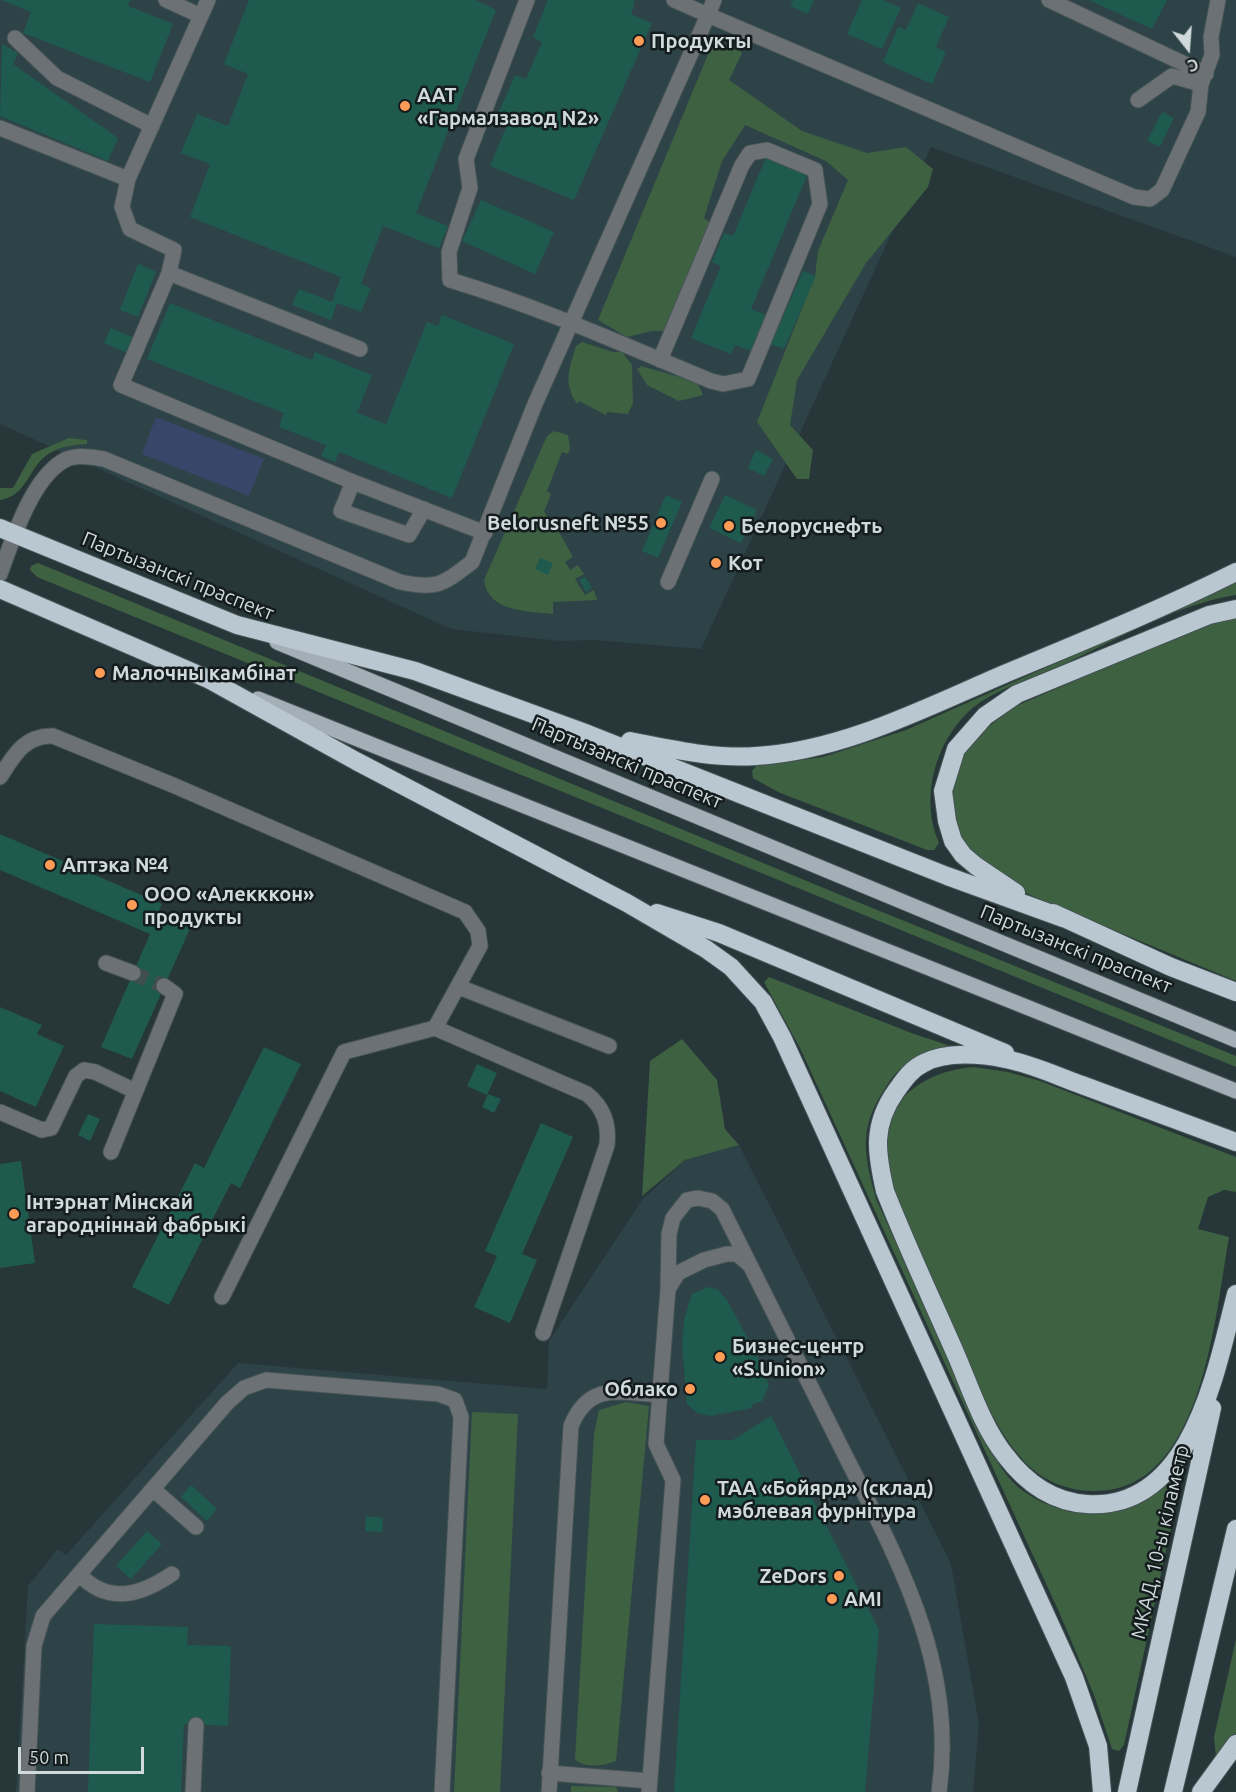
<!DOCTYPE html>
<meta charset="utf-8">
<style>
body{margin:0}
#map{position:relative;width:1236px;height:1792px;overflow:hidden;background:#273638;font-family:Ubuntu,sans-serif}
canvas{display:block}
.north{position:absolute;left:1158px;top:18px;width:60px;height:60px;-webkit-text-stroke:4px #151c1d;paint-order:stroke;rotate:163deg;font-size:16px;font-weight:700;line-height:24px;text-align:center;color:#d0d9db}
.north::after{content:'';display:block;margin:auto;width:21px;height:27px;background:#d0d9db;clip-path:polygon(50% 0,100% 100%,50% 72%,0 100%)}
.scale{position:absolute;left:18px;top:1747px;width:126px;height:27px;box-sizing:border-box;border:3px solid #d0d9db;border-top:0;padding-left:8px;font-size:18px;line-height:21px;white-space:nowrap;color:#d0d9db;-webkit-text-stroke:4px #151c1d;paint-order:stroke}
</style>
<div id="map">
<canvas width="1236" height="1792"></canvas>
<div class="north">С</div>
<div class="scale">50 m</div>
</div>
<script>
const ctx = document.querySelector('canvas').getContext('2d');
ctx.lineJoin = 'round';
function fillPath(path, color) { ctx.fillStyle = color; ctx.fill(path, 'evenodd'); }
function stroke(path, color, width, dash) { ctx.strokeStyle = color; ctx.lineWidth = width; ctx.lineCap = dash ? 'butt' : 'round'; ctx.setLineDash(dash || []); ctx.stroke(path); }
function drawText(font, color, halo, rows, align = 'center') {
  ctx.font = font + ' Ubuntu,sans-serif'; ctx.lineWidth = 5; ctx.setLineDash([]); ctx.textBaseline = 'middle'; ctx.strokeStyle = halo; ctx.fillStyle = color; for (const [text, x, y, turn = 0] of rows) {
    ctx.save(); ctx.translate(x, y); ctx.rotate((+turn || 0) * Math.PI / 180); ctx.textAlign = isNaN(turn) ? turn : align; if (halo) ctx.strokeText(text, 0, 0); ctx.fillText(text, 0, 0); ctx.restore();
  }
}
fillPath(new Path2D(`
 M0,0H1236V257L931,147L701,649L593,640L560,641L451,629L0,424Z
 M739,1145L951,1564L979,1724L973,1792H16L28,1586L58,1549L66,1555L238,1363L547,1389L549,1341L642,1200L685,1160Z`), '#2d4347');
fillPath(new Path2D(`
 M733,42L742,53L729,80L802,131L867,153L906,147L933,169L928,187L866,263L797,380L790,425L813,450L809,479H797L757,422L815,276L818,251L848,180L826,161L745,125L722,161L704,218L720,230L679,331H652L627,337L598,320L711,47Z
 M582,342L613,352H622L632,365L633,403L628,414L607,412L606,415L579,401L577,404C563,382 569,370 576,346Z
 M641,366L697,382L703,395L679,401L647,385L637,369Z
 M554,431L568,435L570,448L568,454L562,452L547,491L551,494L544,512L555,525L573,557L565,562L570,570L578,565L584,574L575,579L585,595L594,590L597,600L553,602V614C527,611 488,612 484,580L547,436Z
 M69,438L87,440V444C75,445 61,446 50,453C29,465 27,497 0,500V488H13L32,454Z
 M38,563L843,896L1236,1056V1067L37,577L30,570L31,566Z
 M1236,581V595C1177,604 1116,640 1062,665C1032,678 992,690 968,712C934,745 920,800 939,843L934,850H927L778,792L753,778L752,771L756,766L823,757L906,730L1211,594Z
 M1236,617V981C1188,961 1140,941 1092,921C1054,904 1001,888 973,856C961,843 958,832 955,815C945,763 975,735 1014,707L1205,625Z
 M769,977L914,1034L969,1052C954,1055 918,1057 906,1065C896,1071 888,1083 882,1093C858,1132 865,1157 876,1199L991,1451C998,1463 1006,1476 1016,1485C1043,1509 1088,1522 1123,1508C1140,1501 1155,1487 1171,1480L1179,1482L1180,1486L1124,1745L1119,1751L1112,1749L1094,1695L1059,1612L800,1048L764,982Z
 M682,1039L717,1080L725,1129L739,1145L685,1160L642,1196L650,1061Z
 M974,1067L1008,1072L1040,1081L1236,1157V1192L1224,1190L1208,1197L1198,1229L1229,1237C1215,1314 1203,1494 1093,1491C1067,1491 1041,1480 1024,1461C995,1430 980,1388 963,1350C940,1299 917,1247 895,1196C889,1177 881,1151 886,1131C896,1089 935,1070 974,1067Z
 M626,1402L649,1406L616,1761C604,1766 585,1769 575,1759L594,1434L599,1410Z
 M472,1412L518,1414L500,1792H454Z
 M1236,1639V1739L1216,1757L1214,1737Z
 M571,1786L616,1787L618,1792H571Z`), '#3e6142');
fillPath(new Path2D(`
 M156,417L264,459L249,496L142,454Z`), '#3a456a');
fillPath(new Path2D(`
 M1,0H130L128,6L173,24L150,82L23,33L31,12Z
 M249,0H476L496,10L416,213L448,226L439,248L383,226L361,284L371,288L361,312L337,303L331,320L292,305L299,289L332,302L341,277L190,217L210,164L181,153L197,114L228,126L248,74L224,64Z
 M548,0H632L635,1L631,14L652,23L574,200L490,166L510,118L498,114L515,75L526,79L542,42L533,37Z
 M793,0H814L808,14L790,6Z
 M862,0H883L901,8L882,49L847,34Z
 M1089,0H1167L1152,29Z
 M918,3L949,17L936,47L946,52L932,84L883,62L898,27L906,30Z
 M2,44L18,53L13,64L118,138L108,161L0,116Z
 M1162,112L1174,118L1160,147L1147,141Z
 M767,155L808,173L751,309L767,315L751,351L735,345L731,354L691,338L721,266L712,262L724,233L733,236Z
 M481,200L554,232L535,274L462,241Z
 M138,264L156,272L138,317L120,310Z
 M803,271L816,276L784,349L771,344Z
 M170,303L312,360L315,352L372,375L357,413L386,424L427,322L438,326L442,315L514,344L452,498L339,452L335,462L321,456L326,445L279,427L284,413L147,359Z
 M111,328L134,338L127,353L104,343Z
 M756,450L773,459L764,476L748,468Z
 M666,495L682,502L658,558L642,551Z
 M725,495L757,510L741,543L709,528Z
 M540,558L553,563L548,575L535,569Z
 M585,577L592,588L586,592L579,580Z
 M0,834L162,904L159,910L192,924L132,1059L101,1047L150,934L0,870Z
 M0,1007L42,1025L37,1034L64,1046L36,1107L0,1091Z
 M264,1047L301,1064L240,1188L231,1183L169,1305L132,1287L195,1163L204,1168Z
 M477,1064L497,1073L487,1095L467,1086Z
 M488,1094L501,1099L494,1113L482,1107Z
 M88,1114L100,1119L90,1141L78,1135Z
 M541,1123L573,1137L522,1254L537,1260L510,1323L474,1307L497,1256L485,1251Z
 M21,1161L35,1263L0,1268V1164Z
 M708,1287L717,1289L727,1300L762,1365L769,1386L762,1401L751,1405L752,1408L710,1416L697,1413L687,1404L682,1345L684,1320L692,1294Z
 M771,1416L879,1630L865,1792H674L696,1440H733Z
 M191,1485L217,1509L207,1521L181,1497Z
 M366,1516L383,1518L382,1532L365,1531Z
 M147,1531L162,1544L131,1579L116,1566Z
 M94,1624L188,1627L187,1645L231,1646L228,1726L184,1724L181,1792H88Z`), '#1f5a4f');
stroke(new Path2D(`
 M133,973L164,986`), '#404e50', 15, [15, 8]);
const minor = new Path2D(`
 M166,0L201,16
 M527,0L466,159L470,188L449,252L450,280C540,307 624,345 711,381L723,384L748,379L820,204L815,170L767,150L750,153L742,165L660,360
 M674,0L708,15L714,0
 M1049,0L1206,74
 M15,38L57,78L152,126
 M1138,100L1172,76L1201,84
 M0,128L128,179
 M169,273L174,250L130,229L122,207L128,179L208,0
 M353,482L121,385L169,273L360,349
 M424,509L409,535L341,511L353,482L485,533
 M0,574C12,541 31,480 63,461C75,454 90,457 104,459L400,582C438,590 443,584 472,562L535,404L708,15L1134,197L1150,199L1162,190L1198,112L1201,84L1212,55L1211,37L1218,0
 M668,582L712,479
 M0,777C14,755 25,735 53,736L175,786L465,912L478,931L480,946L435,1028
 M106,963L133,973
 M459,987L609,1046
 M0,1112L42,1130L51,1128L76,1076L84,1070L95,1072L135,1091
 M111,1152L175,994L164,986
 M668,1289L678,1273L704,1260L727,1254H737L750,1265
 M222,1297L344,1052L435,1028L587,1094C604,1108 609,1124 607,1145L543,1333
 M154,1490L196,1527
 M80,1575C109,1605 141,1595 172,1574
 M549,1773L650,1781
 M27,1792L34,1646L43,1616L227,1403L244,1388L266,1380L438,1394L455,1400L461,1417L442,1792
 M193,1792L196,1725
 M549,1792L571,1426C589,1382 619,1392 659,1395
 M649,1792L673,1480L656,1444L668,1289L669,1234L673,1218L687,1200L698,1198L712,1201L722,1209C759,1283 796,1358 834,1433C891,1548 958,1658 939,1792`);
const major = new Path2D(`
 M277,642L1236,1040
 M258,699L1236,1091`);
const highway = new Path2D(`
 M0,528L237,625L415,671L588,734L947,876L1063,918
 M0,589L208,679L356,761L627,903L706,949L731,967L763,1002L782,1037L1074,1677L1098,1746L1102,1792
 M630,741C672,749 713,759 756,756C842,751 925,708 1002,675C1081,642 1160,610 1236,572
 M1016,893L976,866L963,855L953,841L947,821L943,791L956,749L985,716L1017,694L1209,615L1236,609
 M657,913L719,933L1005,1053
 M1053,913L1171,967L1236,992
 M1236,1142C1185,1123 1134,1104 1082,1085C1057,1076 1032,1064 1005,1059C982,1054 946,1051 924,1063C911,1069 904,1080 896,1091C872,1125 876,1152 885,1191C907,1247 933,1302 957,1357C971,1390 983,1427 1005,1455C1026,1483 1052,1502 1087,1504C1192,1511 1216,1370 1236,1294
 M1127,1792L1212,1408
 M1173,1792L1236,1529
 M1201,1792L1236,1744`);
stroke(minor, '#455355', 17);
stroke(major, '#455355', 17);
stroke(highway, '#455355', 20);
stroke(minor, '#6c7175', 15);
stroke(major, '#a3aeb7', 15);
stroke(highway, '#b9c7d1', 18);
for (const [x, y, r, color] of [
 [639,41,6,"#fd9c56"],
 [405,106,6,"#fd9c56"],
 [661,523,6,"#fd9c56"],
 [729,526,6,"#fd9c56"],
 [716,563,6,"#fd9c56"],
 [100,673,6,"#fd9c56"],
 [50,865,6,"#fd9c56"],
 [132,905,6,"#fd9c56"],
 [14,1214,6,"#fd9c56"],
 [720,1357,6,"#fd9c56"],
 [690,1389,6,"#fd9c56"],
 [705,1500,6,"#fd9c56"],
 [839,1576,6,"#fd9c56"],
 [832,1599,6,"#fd9c56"]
]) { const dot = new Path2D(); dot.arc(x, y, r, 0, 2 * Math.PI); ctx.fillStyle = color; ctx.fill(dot); stroke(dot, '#151c1d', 2); }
drawText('bold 20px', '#d0d9db', '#151c1d', [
 ["Продукты",651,41],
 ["ААТ",417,95],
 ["«Гармалзавод N2»",417,118],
 ["Belorusneft №55",649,523,"right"],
 ["Белоруснефть",741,526],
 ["Кот",728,563],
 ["Малочны камбінат",112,673],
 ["Аптэка №4",62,865],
 ["ООО «Алекккон»",144,894],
 ["продукты",144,917],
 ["Інтэрнат Мінскай",26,1202],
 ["агародніннай фабрыкі",26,1225],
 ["Бизнес-центр",732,1346],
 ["«S.Union»",732,1369],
 ["Облако",678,1389,"right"],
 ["ТАА «Бойярд» (склад)",717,1488],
 ["мэблевая фурнітура",717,1511],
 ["ZeDors",827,1576,"right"],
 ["AMI",844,1599]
], 'left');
drawText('20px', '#d0d9db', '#151c1d', [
 ["Партызанскі праспект",178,576,22],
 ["Партызанскі праспект",627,763,23],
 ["Партызанскі праспект",1076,949,22],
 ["МКАД, 10-ы кіламетр",1160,1542,-77]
]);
</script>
